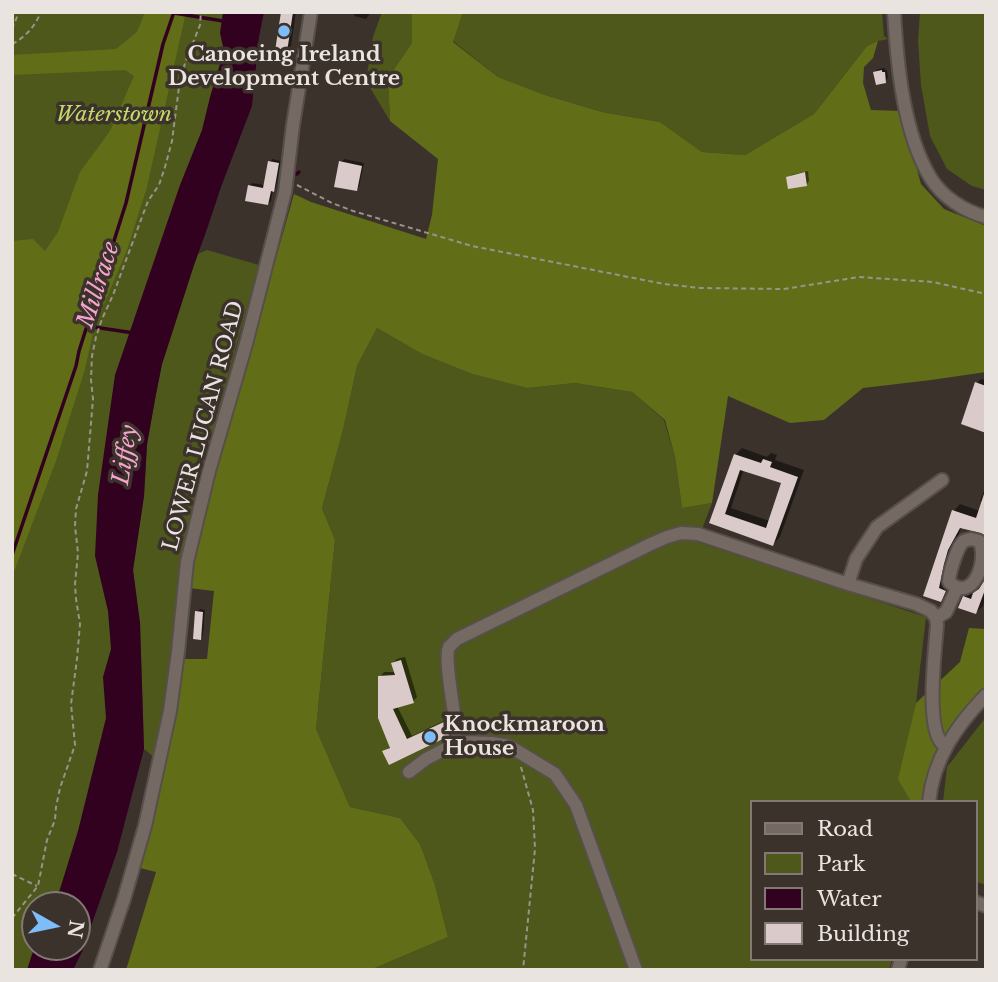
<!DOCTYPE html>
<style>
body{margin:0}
#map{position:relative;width:998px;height:982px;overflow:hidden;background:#3c322c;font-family:"Libre Baskerville",serif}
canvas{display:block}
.frame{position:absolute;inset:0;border:14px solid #eae4e0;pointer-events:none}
.legend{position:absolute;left:750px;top:800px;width:228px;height:161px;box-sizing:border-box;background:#3c322c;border:2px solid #827974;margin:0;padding:9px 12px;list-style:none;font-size:21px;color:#eae4e0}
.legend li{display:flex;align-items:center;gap:14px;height:35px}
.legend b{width:35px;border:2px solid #827974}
.north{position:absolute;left:21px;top:891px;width:70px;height:70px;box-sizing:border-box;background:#3c322c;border:2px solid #827974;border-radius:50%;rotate:99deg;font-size:19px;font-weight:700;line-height:28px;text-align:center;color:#eae4e0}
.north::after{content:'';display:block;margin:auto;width:24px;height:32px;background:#7ebdf9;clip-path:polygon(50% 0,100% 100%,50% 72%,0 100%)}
</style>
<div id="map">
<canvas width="998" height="982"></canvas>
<div class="frame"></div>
<ul class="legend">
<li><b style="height:9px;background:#756a63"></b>Road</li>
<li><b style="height:19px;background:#4d581a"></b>Park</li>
<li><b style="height:19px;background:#320120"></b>Water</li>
<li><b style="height:19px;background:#dacbca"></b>Building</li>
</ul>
<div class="north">N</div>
</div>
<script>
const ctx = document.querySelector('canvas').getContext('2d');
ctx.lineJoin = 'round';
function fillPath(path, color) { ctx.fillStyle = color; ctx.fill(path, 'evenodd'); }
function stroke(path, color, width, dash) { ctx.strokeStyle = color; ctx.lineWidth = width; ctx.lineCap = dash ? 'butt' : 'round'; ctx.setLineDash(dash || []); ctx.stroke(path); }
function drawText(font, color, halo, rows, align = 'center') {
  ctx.font = font + ' "Libre Baskerville",serif'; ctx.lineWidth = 7; ctx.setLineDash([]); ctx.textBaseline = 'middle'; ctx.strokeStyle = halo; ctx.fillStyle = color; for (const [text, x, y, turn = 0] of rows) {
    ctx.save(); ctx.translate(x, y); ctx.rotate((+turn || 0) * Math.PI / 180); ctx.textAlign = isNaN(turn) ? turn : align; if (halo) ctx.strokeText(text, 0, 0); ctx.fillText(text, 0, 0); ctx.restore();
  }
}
fillPath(new Path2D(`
 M12,12H242L149,335L126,668L71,905H35V947L47,970H12Z
 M382,12H412V43L388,78L390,121L366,81L373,37Z
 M463,12H882L884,36L888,39L878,41L867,46L814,114L745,155L702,152L660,122L602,112L545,95L498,77L453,41Z
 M920,12H986V190L972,186L947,169L930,136L921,85L918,40Z
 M207,250L259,265L192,506L178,589L170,671L154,757L144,749L140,623L133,570L144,496L147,445L156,394L162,364L194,265L198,254Z
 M377,328L422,354L472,374L527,388L575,383L632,392L664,420L675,457L682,508L712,503L697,542L926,617L916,703L899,779L911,802H751V959H892L889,970H370L448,937L435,885L420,844L400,818L350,807L316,729L335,540L322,508L343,430L357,366Z
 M986,717V885L975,881V802H943L947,767Z`), '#4d581a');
fillPath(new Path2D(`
 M145,12H186L147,187L127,250L94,328L85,369L56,461L12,577V241L33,239L45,251L58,232L80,172L110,131L134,76L125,70L12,75V55L116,49L137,32Z
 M412,12H463L453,42L498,77L545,95L602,112L660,122L702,152L745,155L814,114L867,46L878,41L873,58L864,67L863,83L871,110L901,111L921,184L944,209L986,226V372L931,380L863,388L824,420L790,423L728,396L712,503L682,508L675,457L665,420L632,392L575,383L527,388L472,374L422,354L377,328L357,366L343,430L322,508L335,540L316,729L350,807L400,818L420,844L435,885L448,937L370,970H126L156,872L140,868L176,716L184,659H207L214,591L189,588L205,511L294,194L311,202L426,239L432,215L438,159L390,121L388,78L412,43Z
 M969,628L986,629V686L964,710L946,738L926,802H911L898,779L916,703L960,662Z`), '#616e17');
fillPath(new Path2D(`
 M223,12H264L259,37L252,106L221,187L207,229L194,265L162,364L156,394L147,444L144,496L133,570L140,623L144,749L117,852L82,952L73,970H27L35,945V947H77V905H53L60,889L78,831L106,718L103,677L111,649L108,611L95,556L98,495L115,375L180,185L202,130L210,97L224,51L220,33Z`), '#320120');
fillPath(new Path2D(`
 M283,12H296L291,46L286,50Z
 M355,12H371L366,19L354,16Z
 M885,68V70H887L888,78L885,81L875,72L878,69Z
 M272,159L281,161L276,187L273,190L271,201L268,204L249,186L252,183L265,185L270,162Z
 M344,159L364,163L359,187L356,190L341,162Z
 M808,171L809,181L807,184L788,178L791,175Z
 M981,379L986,380V431L977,383Z
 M742,448L767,457L771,453L777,455L775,460L804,470L780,537L773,544L711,522L735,455ZM744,469L783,482L770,521L731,508Z
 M986,486V533L962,526L950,556L951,584L947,593L940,600L925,595L954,511L960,504L980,511L983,502L980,501Z
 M986,582V596L983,606L976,612L964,597L971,591L976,593Z
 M200,609L205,610L203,635L200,638L197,612Z
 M405,657L417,697L413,701L397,706L412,736L450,718L452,731L448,735L384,752L391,746L380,677L384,672H396L393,663L397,659Z`), '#0007');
stroke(new Path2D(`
 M174,13L223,21
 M297,174L299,172
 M87,326L134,333
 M12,555L76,366L79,351L126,203L163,44L174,12`), '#320120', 3.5);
fillPath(new Path2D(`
 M281,12H293L287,52L275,51Z
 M882,70V72H885L886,83L876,85L873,72Z
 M268,161L279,163L274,192L271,191L268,205L245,201L248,185L263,188Z
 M339,161L362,166L357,191L334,187Z
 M805,172L807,186L788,189L786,177Z
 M975,382L986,386V433L961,424Z
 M734,454L761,463L763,459L772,462L770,467L798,477L773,546L709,523ZM740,470L781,483L766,528L725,514Z
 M984,494L986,495V536L981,533L960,528L948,550L944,564L939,588L946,591L941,602L923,596L952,510L976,518Z
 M986,578V587L976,614L958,608L963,596L971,599L973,593L979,589Z
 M195,611L203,612L201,640L193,639Z
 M401,660L414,703L393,709L407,739L446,721L449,736L389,765L382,751L390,748L378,718V676L395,675L391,663Z`), '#dacbca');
const minor = new Path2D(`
 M894,12C897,63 903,132 930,177C942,197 964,211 986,217
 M971,539L979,541C989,557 974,605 949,582C949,574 957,546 964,541C966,540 968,540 971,539Z
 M848,584L856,559L877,527L942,480
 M936,618L946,612L957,588
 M458,742C457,725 443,658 449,647C450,646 456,640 457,639L651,544L667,537L681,533L698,534L848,584L916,604L931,611L936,618L937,625C935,651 927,717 939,739C941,743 943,744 946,747
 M409,772L426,759L449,747L458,742H464L492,743L509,746L555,774L576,805L636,970
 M929,802C933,759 957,725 986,695
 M975,902L986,906
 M100,970L124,899L145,826L170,711L178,652L187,562L209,471L246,344L285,192L293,125L311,12
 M898,970L901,959`);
stroke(minor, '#574f49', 16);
stroke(new Path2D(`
 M12,29L19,12
 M12,44C26,37 35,26 41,12
 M297,185L332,203L353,211L472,246L664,284L700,288L784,289L859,277L933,282L986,294
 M521,767L533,810L535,849L523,970
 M12,874L37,886
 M12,918L38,886L47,840L55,820L56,807L60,788L75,745L71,704L77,659L80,624L76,599L75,584L78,553L75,526L76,509L87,471L93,399L91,380L92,356L96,337L102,319L113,295L148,201L159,185L165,167L172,141L179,87L185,63L200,25L201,12`), '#9a928d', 2, [5, 3.5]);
stroke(minor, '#756a63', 12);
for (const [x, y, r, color] of [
 [284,31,7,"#7ebdf9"],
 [430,737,7,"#7ebdf9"]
]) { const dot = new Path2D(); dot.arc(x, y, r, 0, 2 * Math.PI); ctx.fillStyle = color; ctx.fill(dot); stroke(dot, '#3c322c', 2.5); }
drawText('bold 21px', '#eae4e0', '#3c322c', [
 ["Canoeing Ireland",284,55],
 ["Development Centre",284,79],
 ["Knockmaroon",444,725,"left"],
 ["House",444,749,"left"]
]);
drawText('italic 21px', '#c4d96a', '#3c322c', [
 ["Waterstown",114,115]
]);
drawText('21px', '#eae4e0', '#3c322c', [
 ["LOWER LUCAN ROAD",204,426,-75]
]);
drawText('italic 23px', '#f6a4cf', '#3c322c', [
 ["Millrace",99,285,-72],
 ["Liffey",126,455,-81]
]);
</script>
